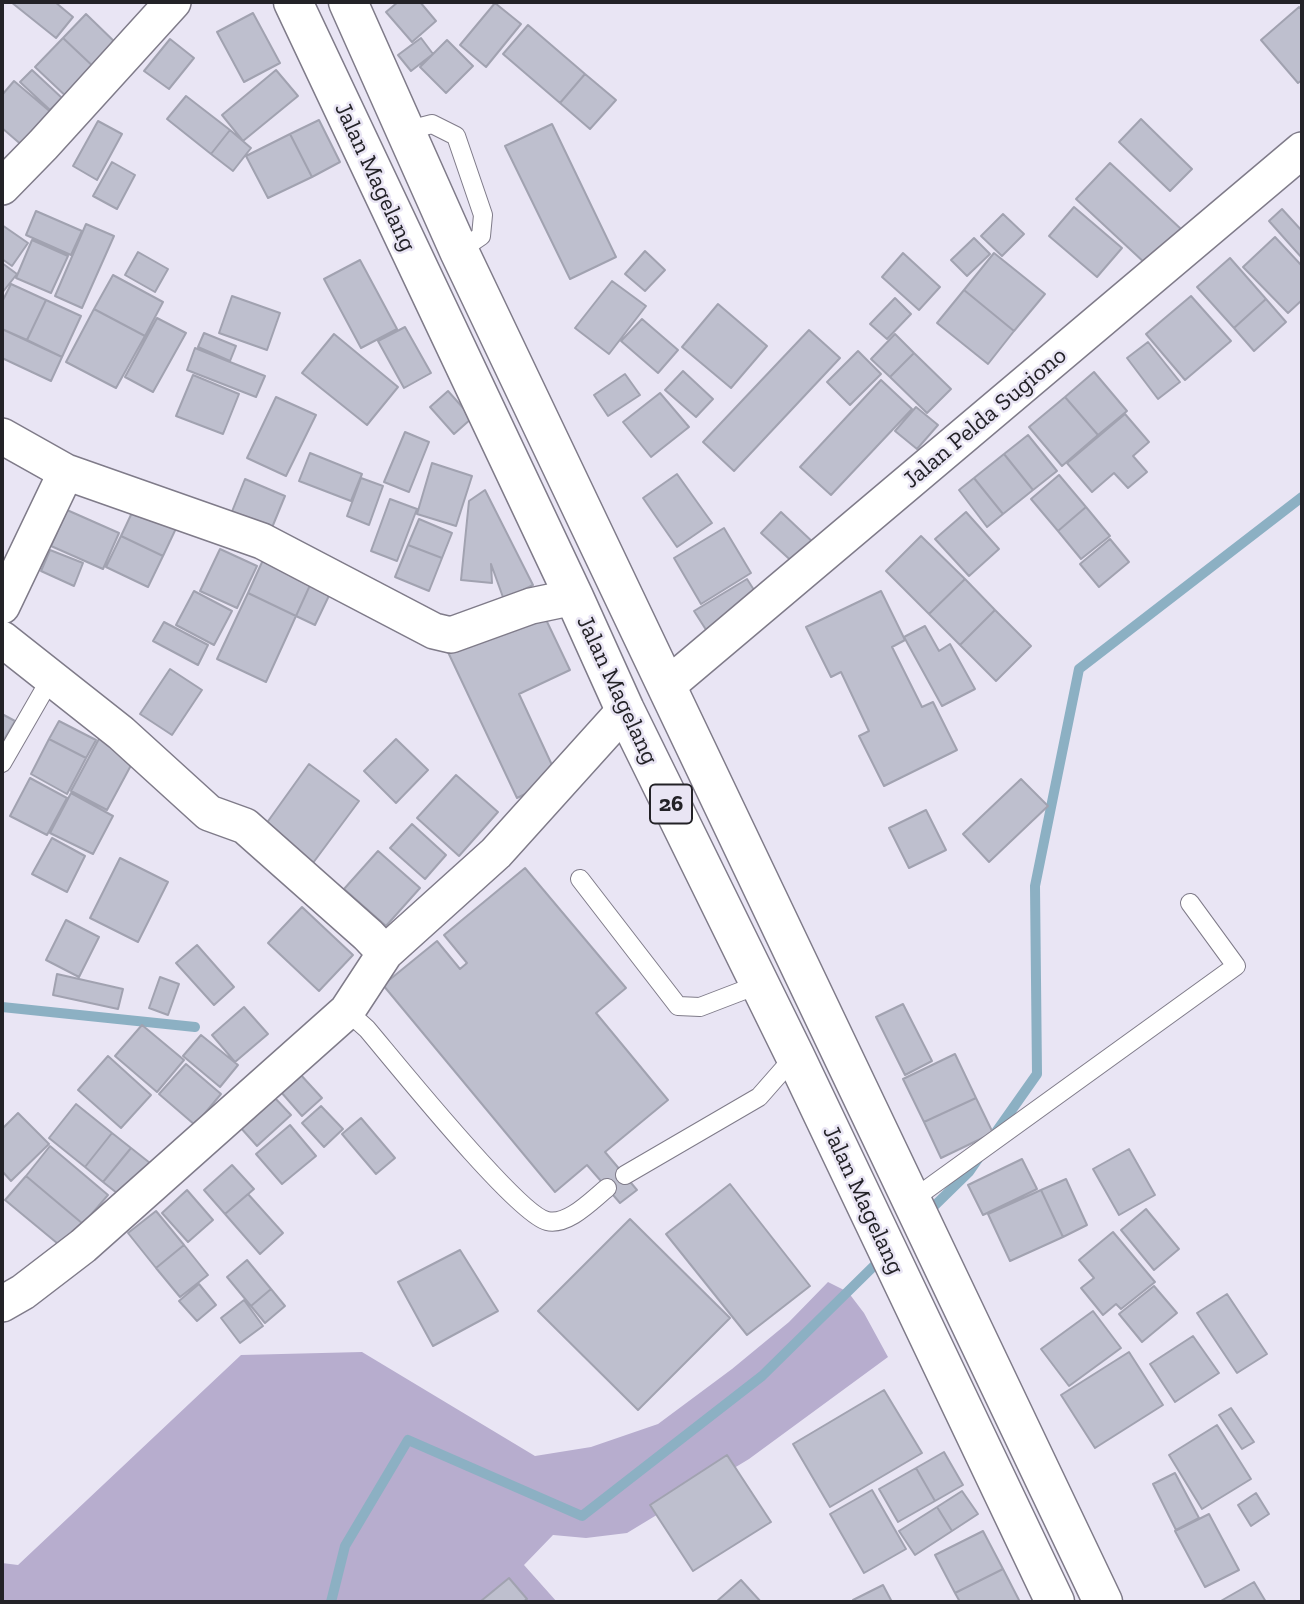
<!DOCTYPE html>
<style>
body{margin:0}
#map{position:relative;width:1304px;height:1604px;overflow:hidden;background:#e9e5f4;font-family:"Zilla Slab",serif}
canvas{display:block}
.frame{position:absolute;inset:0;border:4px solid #232227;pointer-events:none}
</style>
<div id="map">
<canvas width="1304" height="1604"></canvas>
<div class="frame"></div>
</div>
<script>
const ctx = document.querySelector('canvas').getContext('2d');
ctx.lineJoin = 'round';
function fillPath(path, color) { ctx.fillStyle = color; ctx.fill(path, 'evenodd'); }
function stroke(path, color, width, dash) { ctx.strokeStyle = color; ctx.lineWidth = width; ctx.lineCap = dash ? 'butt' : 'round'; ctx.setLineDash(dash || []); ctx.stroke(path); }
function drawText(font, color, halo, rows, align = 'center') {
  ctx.font = font + ' "Zilla Slab",serif'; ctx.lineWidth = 5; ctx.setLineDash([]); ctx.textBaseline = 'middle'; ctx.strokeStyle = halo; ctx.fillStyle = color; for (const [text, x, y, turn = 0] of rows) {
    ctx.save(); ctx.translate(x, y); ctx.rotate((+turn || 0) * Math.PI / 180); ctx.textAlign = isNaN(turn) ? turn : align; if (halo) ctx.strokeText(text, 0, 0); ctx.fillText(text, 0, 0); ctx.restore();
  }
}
fillPath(new Path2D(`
 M828,1282L848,1292L864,1313L888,1357L749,1459L627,1533L586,1538L553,1535L524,1565L557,1602H2V1563L18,1565L241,1355L362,1352L535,1456L591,1447L658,1424L732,1369L789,1322Z`), '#b7adce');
stroke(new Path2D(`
 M2,1007L195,1027
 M994,1135L1037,1074L1035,886L1079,669L1302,497
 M926,1214L969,1172L978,1159
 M331,1602L345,1546L408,1440L582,1516L762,1376L883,1257`), '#8cb0c3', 10);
const building = new Path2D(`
 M11,2H55L73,17L56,38Z
 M398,2H420L436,21L412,42L386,12Z
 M495,3L521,24L486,67L460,45Z
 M1299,7L1302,10V80L1298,83L1261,40Z
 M253,13L280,63L244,82L217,32Z
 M86,14L121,48L98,71L63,38Z
 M528,25L585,74L560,103L503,54Z
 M63,38L98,71L70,100L35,67Z
 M421,38L433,54L411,71L398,55Z
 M170,39L194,58L169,89L144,71Z
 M447,40L473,66L446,93L420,67Z
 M32,70L62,98L50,110L20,82Z
 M276,70L298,96L243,141L222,115Z
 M585,74L616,100L590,129L560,103Z
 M14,81L53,114L24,147L2,128V95Z
 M186,96L230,130L211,154L167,119Z
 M1141,119L1192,169L1170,191L1119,142Z
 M319,120L340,162L312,177L290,134Z
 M98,121L122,134L97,180L73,166Z
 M552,124L616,257L570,279L505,146Z
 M230,130L251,148L233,171L211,154Z
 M290,134L312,177L268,198L246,156Z
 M112,162L135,175L117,209L93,196Z
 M1110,163L1181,229L1147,265L1076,199Z
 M1074,207L1122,248L1097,277L1049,236Z
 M1282,209L1302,231V258L1269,221Z
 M36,211L82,231L71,255L26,235Z
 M1003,214L1024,234L1002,256L981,236Z
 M86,224L114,236L82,308L55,296Z
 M2,225L28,243L12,266L2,259Z
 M1275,237L1302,266V300L1288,313L1243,267Z
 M974,238L990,254L967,276L951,260Z
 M32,240L68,256L51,293L16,278Z
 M645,251L665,270L645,291L625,274Z
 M138,252L168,269L155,292L125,275Z
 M903,253L940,287L919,310L882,277Z
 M994,253L1045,294L1014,331L964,290Z
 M1230,258L1266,299L1234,328L1197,287Z
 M360,260L397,329L361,348L324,279Z
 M2,263L17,274L2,293Z
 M113,275L163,302L145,336L94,309Z
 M612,281L646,306L609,354L575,328Z
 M11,284L46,300L27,340L2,329V302Z
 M964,290L1014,331L988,364L937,323Z
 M232,296L280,313L267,350L219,333Z
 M1191,296L1231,341L1185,380L1146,334Z
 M895,298L911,314L887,339L870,324Z
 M1266,299L1286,322L1254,351L1234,328Z
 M46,300L81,316L62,357L27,340Z
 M718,304L767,346L731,388L682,347Z
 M94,309L145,336L116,388L66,362Z
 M157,318L186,333L153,392L125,377Z
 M642,319L678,350L658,373L621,341Z
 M405,327L431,373L404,388L378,341Z
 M2,329L62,357L51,381L2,358Z
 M809,330L840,358L734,471L703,442Z
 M204,333L236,346L230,361L198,347Z
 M334,334L398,387L367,425L302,373Z
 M895,334L914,353L890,377L871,359Z
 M1148,342L1180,382L1158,399L1127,358Z
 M195,348L265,376L256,397L187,370Z
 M858,351L881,374L850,405L827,382Z
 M914,353L951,389L927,413L890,377Z
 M683,371L713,399L696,417L665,390Z
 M1094,372L1127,411L1098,435L1065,397Z
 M625,374L640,395L608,416L594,395Z
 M193,375L239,394L223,434L176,416Z
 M881,380L912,409L831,495L800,467Z
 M448,391L472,418L454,434L430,407Z
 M660,393L689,427L651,457L623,422Z
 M276,397L316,415L286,476L247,458Z
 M1065,397L1098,435L1062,466L1029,427Z
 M916,407L938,425L917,449L895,431Z
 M1125,414L1149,442L1133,456L1147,472L1128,488L1114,473L1092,492L1067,463Z
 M405,432L429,442L409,492L384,482Z
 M1028,435L1057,471L1033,490L1004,454Z
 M310,453L362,474L351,501L299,481Z
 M1004,454L1033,490L1003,514L974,478Z
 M432,463L472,476L456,526L417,514Z
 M677,474L712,523L677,547L643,498Z
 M1059,475L1086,507L1058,531L1031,499Z
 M361,478L383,486L369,525L347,516Z
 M974,478L1003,514L987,527L959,490Z
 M245,479L285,496L271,530L231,514Z
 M485,490L533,585L504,600L491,564L492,583L461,580L469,501Z
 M390,499L417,509L397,561L371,551Z
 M137,502L179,522L163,556L121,536Z
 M1086,507L1110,536L1081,559L1058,531Z
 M67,510L119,533L103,569L51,546Z
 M781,512L818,547L798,567L761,533Z
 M966,512L999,549L969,576L935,539Z
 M419,519L452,533L442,558L408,545Z
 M724,528L751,573L701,604L674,558Z
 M121,536L163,556L148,587L106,567Z
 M921,536L965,579L929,614L886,571Z
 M1110,539L1129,562L1099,587L1080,564Z
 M408,545L442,558L429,591L395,577Z
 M220,549L257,566L237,608L200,591Z
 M268,549L316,572L296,616L248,593Z
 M50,550L83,563L74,586L41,571Z
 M316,572L336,581L315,625L296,616Z
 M747,579L763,604L710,636L694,611Z
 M965,579L995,610L960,645L929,614Z
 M194,591L232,611L214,645L176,625Z
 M881,591L905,640L892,647L922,707L933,702L957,750L884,786L859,736L869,731L841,672L831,677L806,627Z
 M248,593L296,616L266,682L217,659Z
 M540,607L570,670L519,694L558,778L517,798L447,650Z
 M995,610L1031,646L996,681L960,645Z
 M164,622L208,645L198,665L153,641Z
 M925,626L939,651L950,644L975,689L942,706L904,637Z
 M170,669L202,690L172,735L140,714Z
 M2,714L15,721L2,743Z
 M59,721L96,740L86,758L49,739Z
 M100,737L136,756L107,810L71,791Z
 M49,739L86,758L67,794L31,774Z
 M396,739L428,770L396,803L364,771Z
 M309,764L359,801L310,867L261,831Z
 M456,775L498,812L459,856L417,818Z
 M30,778L67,798L47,835L10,816Z
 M1021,779L1048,806L989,862L963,834Z
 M71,793L113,816L93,854L50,833Z
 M926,810L946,850L909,868L889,828Z
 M412,824L446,855L425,879L390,848Z
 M52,838L85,856L67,892L32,874Z
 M378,851L420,888L386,926L344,889Z
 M120,858L168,882L138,942L90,918Z
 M525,868L626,988L596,1013L668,1100L605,1152L637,1190L620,1203L587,1165L555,1192L383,985L437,941L460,969L467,963L444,935Z
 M302,907L353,955L319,991L268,943Z
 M66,920L99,937L79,977L46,960Z
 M197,945L234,987L214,1005L176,963Z
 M57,974L123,989L118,1009L53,995Z
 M160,977L179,984L168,1015L149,1008Z
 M903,1004L932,1061L905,1075L876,1017Z
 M244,1007L268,1034L235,1062L212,1035Z
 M142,1025L184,1060L157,1092L115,1056Z
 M201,1035L238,1065L220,1087L183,1056Z
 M955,1054L976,1098L924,1122L903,1079Z
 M108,1056L151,1095L121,1128L78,1090Z
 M186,1064L221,1094L195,1125L159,1094Z
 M300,1074L322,1098L302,1116L281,1092Z
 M274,1097L291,1115L257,1146L240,1127Z
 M976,1098L993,1133L941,1158L924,1122Z
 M76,1104L112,1133L85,1167L49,1138Z
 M321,1106L343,1129L324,1147L302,1123Z
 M18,1113L49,1144L11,1181L2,1171V1129Z
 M361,1118L395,1158L376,1174L342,1134Z
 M290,1125L316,1156L282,1184L256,1154Z
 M112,1133L131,1148L103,1182L85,1167Z
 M50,1146L108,1195L83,1224L26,1176Z
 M131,1148L155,1167L127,1201L103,1182Z
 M1129,1149L1155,1195L1119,1215L1093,1169Z
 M1022,1159L1037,1189L983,1215L968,1185Z
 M232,1165L254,1189L225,1214L204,1190Z
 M26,1176L83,1224L63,1248L5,1200Z
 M1066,1179L1087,1225L1063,1237L1041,1190Z
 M730,1184L810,1286L747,1335L666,1234Z
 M187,1190L213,1220L188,1242L162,1213Z
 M1041,1190L1063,1237L1010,1261L988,1214Z
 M248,1194L283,1233L260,1254L225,1214Z
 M1146,1209L1179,1249L1154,1270L1121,1230Z
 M156,1211L184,1245L156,1268L128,1233Z
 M630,1219L730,1318L638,1410L538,1311Z
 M1113,1232L1155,1282L1121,1309L1116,1304L1103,1315L1081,1288L1094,1278L1079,1260Z
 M184,1245L208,1275L180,1297L156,1268Z
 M460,1250L498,1311L433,1346L398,1282Z
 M247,1260L271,1289L251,1306L227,1277Z
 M199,1284L216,1305L197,1321L179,1301Z
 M1154,1286L1177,1313L1142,1342L1119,1314Z
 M271,1289L285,1306L265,1323L251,1306Z
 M1227,1294L1267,1354L1237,1373L1197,1313Z
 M244,1300L263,1326L240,1343L221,1318Z
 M1093,1311L1121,1348L1069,1386L1041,1349Z
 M1193,1336L1219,1373L1175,1402L1150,1364Z
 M1129,1352L1163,1405L1095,1448L1061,1395Z
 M884,1390L922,1453L830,1507L793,1444Z
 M1231,1408L1254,1442L1242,1449L1219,1415Z
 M1217,1425L1251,1479L1202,1509L1169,1455Z
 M944,1452L963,1485L935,1501L916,1468Z
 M727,1455L771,1522L693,1571L650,1505Z
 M916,1468L935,1501L898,1522L879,1489Z
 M1175,1473L1199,1518L1176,1530L1153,1484Z
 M872,1490L906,1549L864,1573L830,1514Z
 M962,1491L978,1514L952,1531L937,1507Z
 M1256,1493L1269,1514L1251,1526L1238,1505Z
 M937,1507L952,1531L915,1555L899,1531Z
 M1209,1514L1239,1570L1205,1587L1175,1531Z
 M983,1531L1003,1569L955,1593L935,1555Z
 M1003,1569L1020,1602H960L955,1593Z
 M509,1578L527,1599L523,1602H483L481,1601Z
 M741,1580L761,1602H716Z
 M1254,1582L1266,1602H1219Z
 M883,1585L892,1602H854L853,1600Z`);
fillPath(building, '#bebfce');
stroke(building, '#a1a2b0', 2);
const service = new Path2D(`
 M405,131L432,124L456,136L483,215L481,236L459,251
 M2,763L51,678
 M580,879L678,1006L700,1007L760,984
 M347,1011L367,1029C395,1062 517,1214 547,1221C568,1226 592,1200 607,1188
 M625,1175L759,1097L795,1056
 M912,1200L1236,966L1190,903`);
const minor = new Path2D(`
 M2,187L43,145L173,2
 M2,436L66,472L262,541L434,631L451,635L531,606L574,597
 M2,606L66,472
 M2,639L121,733L209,813L245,826L368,935L385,953
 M667,686L1302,150
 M2,1304L23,1292L83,1246L347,1011L385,953L496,853L625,710`);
const trunk = new Path2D(`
 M293,2L574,597L625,710L795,1056L1055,1602
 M348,2L459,251L1103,1602`);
stroke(service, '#7f7b89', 20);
stroke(minor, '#7f7b89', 38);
stroke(trunk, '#7f7b89', 41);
stroke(service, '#fff', 18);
stroke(minor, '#fff', 35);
stroke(trunk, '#fff', 38);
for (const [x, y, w] of [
 [671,804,42]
]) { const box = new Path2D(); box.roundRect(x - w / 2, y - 19.5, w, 39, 5); ctx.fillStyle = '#e9e5f4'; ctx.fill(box); stroke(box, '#232227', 2); }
drawText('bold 23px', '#232227', null, [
 ["26",671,804]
]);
drawText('24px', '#232227', '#e9e5f4', [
 ["Jalan Magelang",375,177,65],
 ["Jalan Pelda Sugiono",985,418,-40],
 ["Jalan Magelang",617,690,65],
 ["Jalan Magelang",863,1200,65]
]);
</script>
